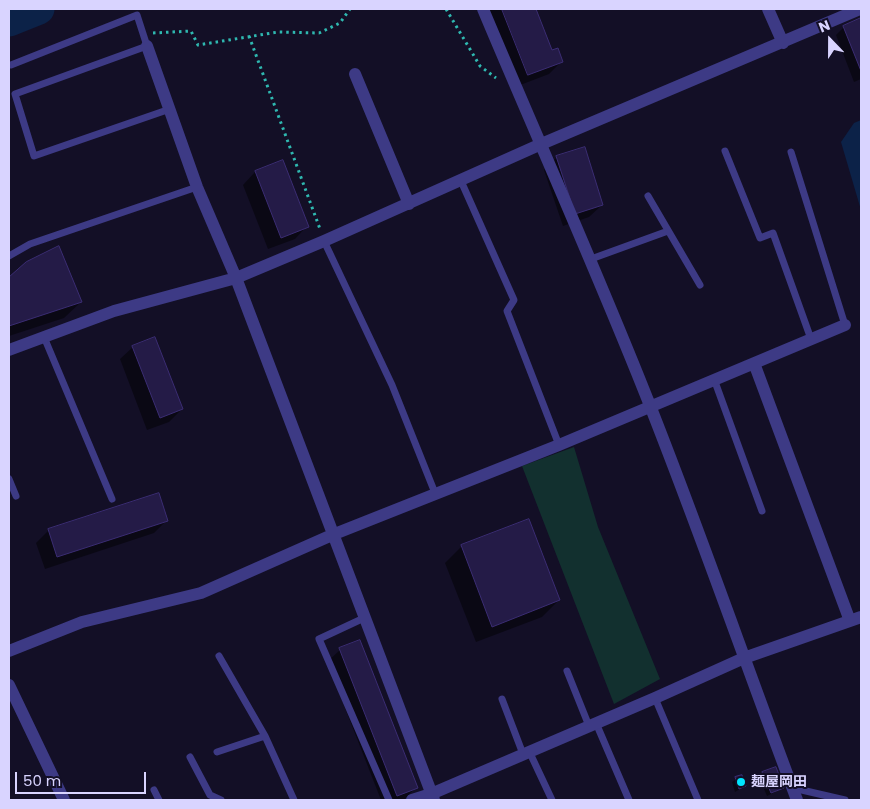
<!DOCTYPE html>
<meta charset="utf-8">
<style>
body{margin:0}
#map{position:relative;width:870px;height:809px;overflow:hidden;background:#130f26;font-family:Poppins,sans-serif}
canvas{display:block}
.frame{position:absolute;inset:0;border:10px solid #d9d4ff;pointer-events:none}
.north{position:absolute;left:805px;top:15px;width:50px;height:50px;-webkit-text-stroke:4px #130f26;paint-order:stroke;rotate:338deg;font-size:14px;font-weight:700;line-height:20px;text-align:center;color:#d9d4ff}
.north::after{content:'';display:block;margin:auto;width:18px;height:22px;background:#d9d4ff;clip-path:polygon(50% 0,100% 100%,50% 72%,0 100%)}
.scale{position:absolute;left:15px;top:772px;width:131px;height:22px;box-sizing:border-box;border:2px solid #d9d4ff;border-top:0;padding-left:6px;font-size:15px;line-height:18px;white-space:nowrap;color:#d9d4ff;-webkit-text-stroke:4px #130f26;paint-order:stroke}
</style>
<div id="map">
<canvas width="870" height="809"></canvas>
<div class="frame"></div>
<div class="north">N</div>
<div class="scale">50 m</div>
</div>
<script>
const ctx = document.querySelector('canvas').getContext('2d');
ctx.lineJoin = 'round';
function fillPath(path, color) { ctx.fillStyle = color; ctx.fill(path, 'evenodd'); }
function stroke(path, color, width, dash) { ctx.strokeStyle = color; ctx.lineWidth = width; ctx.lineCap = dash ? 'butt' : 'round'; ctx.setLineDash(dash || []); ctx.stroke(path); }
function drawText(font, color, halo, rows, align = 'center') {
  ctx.font = font + ' Poppins,"Noto Sans JP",sans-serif'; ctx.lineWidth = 4; ctx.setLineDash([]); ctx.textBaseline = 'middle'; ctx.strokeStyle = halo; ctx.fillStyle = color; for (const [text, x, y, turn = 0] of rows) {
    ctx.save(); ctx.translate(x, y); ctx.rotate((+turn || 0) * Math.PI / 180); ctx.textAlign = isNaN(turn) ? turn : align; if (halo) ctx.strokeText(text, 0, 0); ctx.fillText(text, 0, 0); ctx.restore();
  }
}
fillPath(new Path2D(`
 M574,447L598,527L660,679L614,704L522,466Z`), '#12302f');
fillPath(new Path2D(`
 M861,120V210L841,142L854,123Z`), '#0c2248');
fillPath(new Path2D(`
 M484,9H535L552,52L562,61L549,74L515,87Z
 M861,20V79L854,82L836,35L844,27Z
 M557,157L602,205L589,217L563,226L544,170Z
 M282,162L307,226L295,239L268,249L243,185L255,172Z
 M27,263L81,302L64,318L9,336V278Z
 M133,347L182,409L169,422L147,430L120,359Z
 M167,520L154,533L45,569L36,543L49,530Z
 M462,546L559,600L542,617L476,642L445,563Z
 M340,650L416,787L404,800H381L327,662Z
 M763,773L783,788L767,796L759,777Z
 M741,776L745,786L735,792L732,782Z`), '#0007');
stroke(new Path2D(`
 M9,21L39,9`), '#0c2248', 31);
const building = new Path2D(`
 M502,9H536L552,50L558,48L563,62L528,75Z
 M861,18V71L843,26Z
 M585,147L603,205L575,214L556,156Z
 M283,160L309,227L281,238L255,171Z
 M59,246L82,302L9,326V277L26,262Z
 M155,337L183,409L160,418L132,346Z
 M159,493L168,521L57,557L48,529Z
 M529,519L560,600L492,627L461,545Z
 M360,640L418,788L397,796L339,648Z
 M776,767L784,788L771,793L762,772Z
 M742,775L746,786L739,789L735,777Z`);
fillPath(building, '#241b47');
stroke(building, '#3b2d73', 1);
stroke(new Path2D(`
 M446,9L480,66L496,78
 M153,33L191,31L198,45L278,32L319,33L340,23L350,9
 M249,36L320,229`), '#2fb8b0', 3, [2.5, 4]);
stroke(new Path2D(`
 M11,65L137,15L147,46L15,94L34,156L170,109
 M725,151L760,238L773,233L811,339
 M791,152L845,325
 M461,181L514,300L507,311L559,445
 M648,196L700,285
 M324,241L392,385L435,493
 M9,256L30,244L197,187
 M591,259L668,231
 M44,337L112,499
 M714,379L762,511
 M9,479L16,496
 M364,618L319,639L389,800
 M219,656L265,736L294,800
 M567,671L589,726
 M655,698L698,800
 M502,699L523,754
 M596,723L629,800
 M529,751L552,800
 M217,752L265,736
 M190,757L210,795L221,800
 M793,788L845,800
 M154,790L159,800`), '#3d3a85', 7);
stroke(new Path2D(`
 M483,9C538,140 597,271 649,403C701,534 747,668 797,800
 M768,9L783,43
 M147,46L197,187L236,278L434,800
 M355,74L409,204
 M9,350L114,311L236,278L324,241L539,145L860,9
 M754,363L850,621
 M9,651L82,622L201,593L332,535L559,445L845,325
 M9,685L64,800
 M412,800L431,794L655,698L744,658L861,617`), '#3d3a85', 12);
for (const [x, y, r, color] of [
 [741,782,5,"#00e5ff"]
]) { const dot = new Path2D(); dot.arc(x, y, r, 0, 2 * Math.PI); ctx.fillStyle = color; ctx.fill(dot); stroke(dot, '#130f26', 2); }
drawText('bold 14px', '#d9d4ff', '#130f26', [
 ["麺屋岡田",751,782]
], 'left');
</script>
